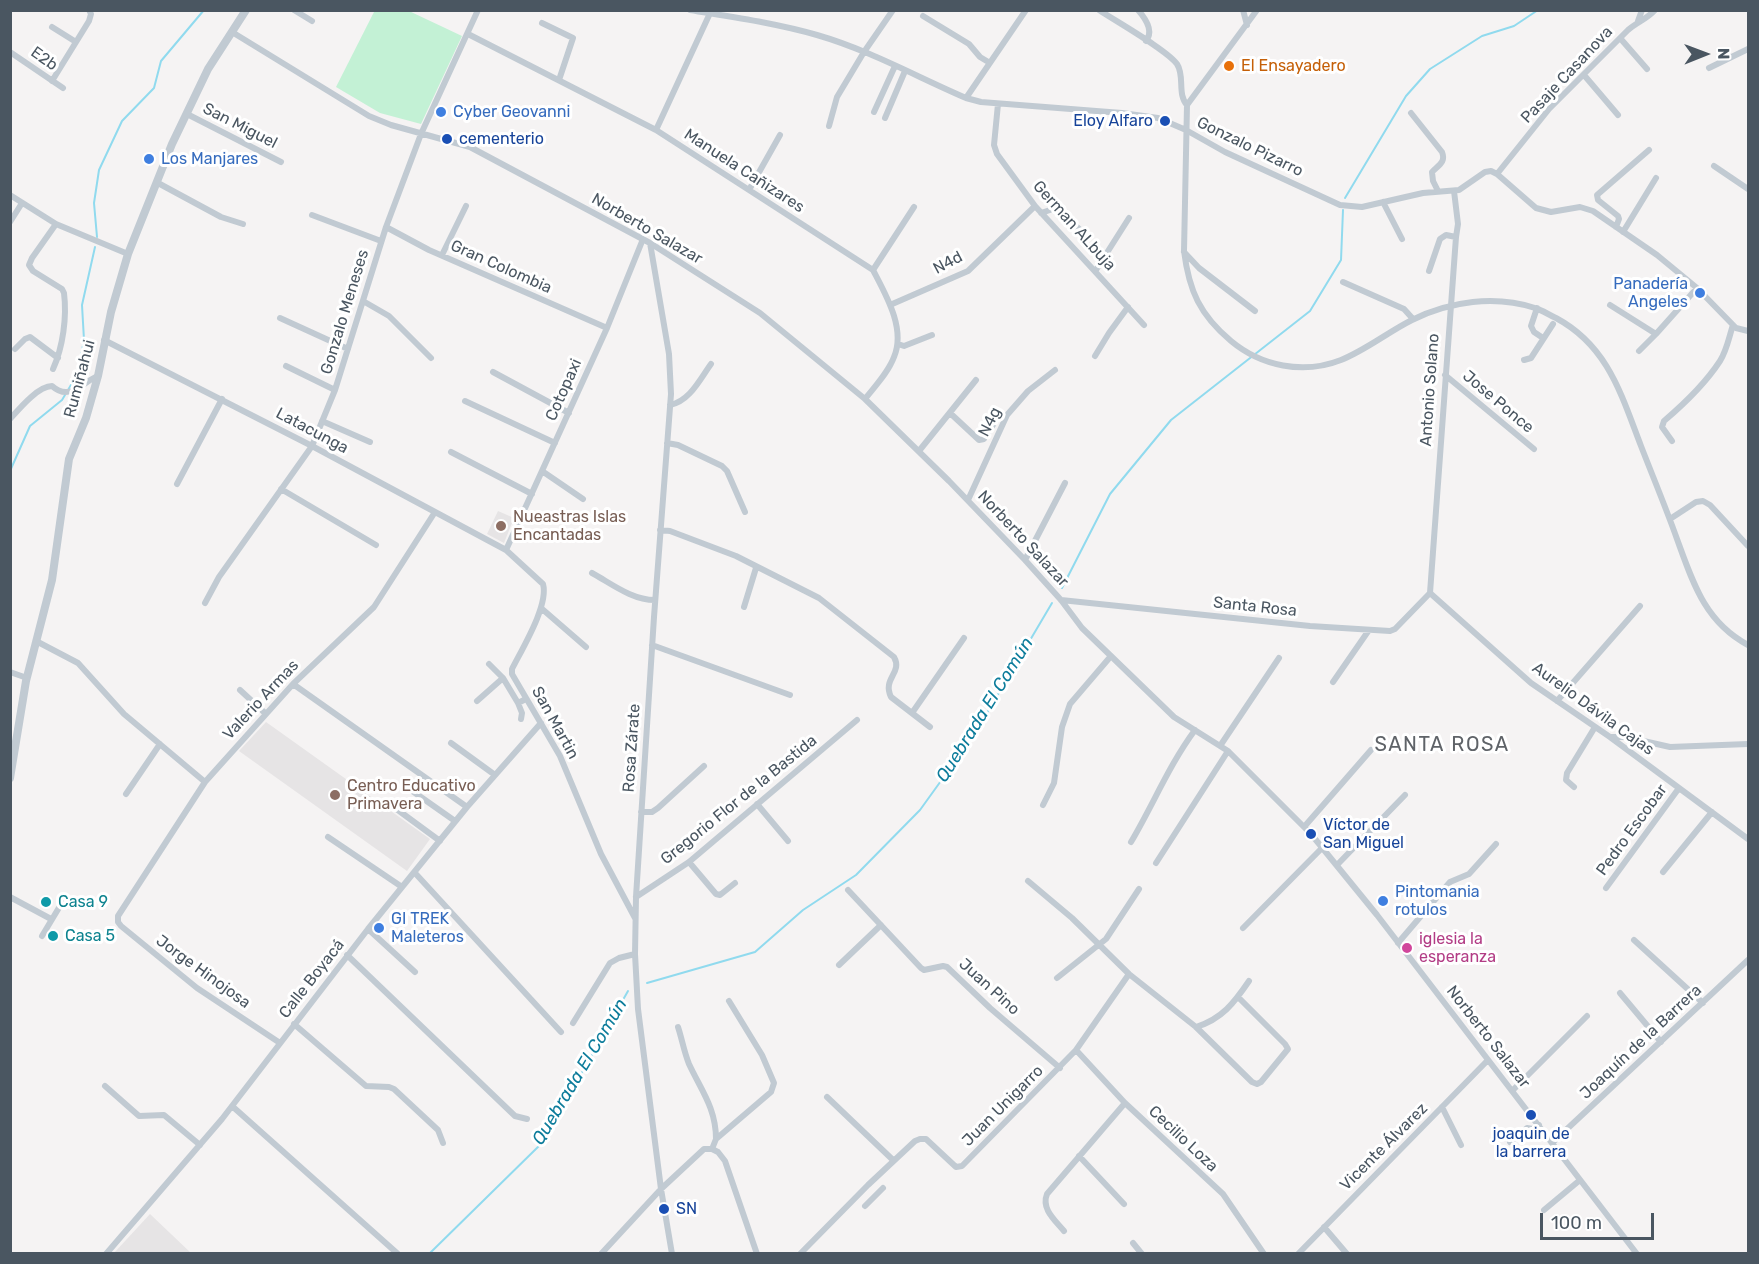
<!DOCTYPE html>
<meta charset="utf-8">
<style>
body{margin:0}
#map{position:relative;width:1759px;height:1264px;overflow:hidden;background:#f5f3f3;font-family:Rubik,sans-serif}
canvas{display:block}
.frame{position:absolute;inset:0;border:12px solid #4a5661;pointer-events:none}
.north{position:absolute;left:1675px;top:24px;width:60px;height:60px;-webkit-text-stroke:4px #fff;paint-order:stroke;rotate:89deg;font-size:16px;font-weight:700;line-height:24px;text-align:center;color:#4a5661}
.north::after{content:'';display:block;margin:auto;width:21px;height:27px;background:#4a5661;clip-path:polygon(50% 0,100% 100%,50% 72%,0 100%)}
.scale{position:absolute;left:1540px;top:1213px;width:114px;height:27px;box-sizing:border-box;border:3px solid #4a5661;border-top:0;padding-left:8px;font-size:18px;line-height:21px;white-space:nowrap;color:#4a5661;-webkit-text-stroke:4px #fff;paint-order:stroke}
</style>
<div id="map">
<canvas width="1759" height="1264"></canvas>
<div class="frame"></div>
<div class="north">N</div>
<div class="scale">100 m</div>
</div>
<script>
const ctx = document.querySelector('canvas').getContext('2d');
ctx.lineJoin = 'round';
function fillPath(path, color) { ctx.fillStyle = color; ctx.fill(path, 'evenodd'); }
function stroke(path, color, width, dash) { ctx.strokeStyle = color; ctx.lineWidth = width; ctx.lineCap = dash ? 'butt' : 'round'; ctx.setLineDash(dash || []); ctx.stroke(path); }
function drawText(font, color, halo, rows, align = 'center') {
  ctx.font = font + ' Rubik,sans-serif'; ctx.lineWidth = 6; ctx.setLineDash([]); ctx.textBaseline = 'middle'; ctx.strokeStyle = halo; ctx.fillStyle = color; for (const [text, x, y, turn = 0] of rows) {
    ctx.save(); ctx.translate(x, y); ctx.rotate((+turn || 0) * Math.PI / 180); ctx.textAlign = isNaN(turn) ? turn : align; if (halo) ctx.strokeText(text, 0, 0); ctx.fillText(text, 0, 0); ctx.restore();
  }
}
fillPath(new Path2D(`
 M498,511L514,518L504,543L487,534Z
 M266,722L430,839L407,871L239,751Z
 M150,1214L191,1253H114Z`), '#e6e4e5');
fillPath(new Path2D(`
 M375,10L409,11L462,36L421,124L380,113L336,87Z`), '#c3f1d5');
stroke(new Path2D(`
 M1345,198L1406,96L1430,69L1482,36L1514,26L1538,10
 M97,237L94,203L99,170L122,121L154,88L161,61L204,10
 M68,390L78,373L84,340L82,305L95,247
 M10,471L30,426L62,400L65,395
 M1062,588L1110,494L1171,420L1310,311L1341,260L1343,210
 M647,983L755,952L803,910L856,875L920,810L974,735L1052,603
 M429,1254L542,1143L628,991`), '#90daee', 2);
stroke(new Path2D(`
 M294,10L312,21
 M690,10C732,17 775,23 817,35C869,50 917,77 966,98L981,102L1122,113L1158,118L1186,130L1225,152L1340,205L1362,207L1423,193L1459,190L1485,172L1491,171L1497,174L1536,208L1551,212L1580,207L1593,211L1657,255L1697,288L1736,328L1748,331
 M1099,10C1117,22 1167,50 1177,64C1185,76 1177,94 1187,105L1184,251C1189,291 1200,315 1231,341C1261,366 1303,375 1341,360C1366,350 1388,332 1412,320C1450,301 1495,295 1535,308C1542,310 1549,315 1556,318C1608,346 1621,394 1641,446C1653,477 1666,508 1677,539C1693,583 1705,622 1748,645
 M1138,10C1146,19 1154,31 1146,41
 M1243,10L1247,25
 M923,16L969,44L980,57L990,63
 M1638,21L1642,10
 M542,23L573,38L559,80
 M52,27L76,42
 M232,32L369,116L391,125L470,147L650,243L760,313L865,399L949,481L1025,560L1061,600L1082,628L1174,717L1228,751L1311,834L1377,915L1637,1254
 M468,34L656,130L873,270C886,295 906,329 894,357C888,373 875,386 865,399
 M1620,38L1647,69
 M10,52L63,88
 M1709,68L1748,49
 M1584,75L1618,115
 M52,81L89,21L91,14L89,10
 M966,98L1026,10
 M998,104L994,145L997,154L1035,206L1144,325
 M1187,105L1257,10
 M874,112L895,66
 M1411,113L1442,152C1446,162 1439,165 1432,172L1433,181L1438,191
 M187,114L281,162
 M885,118L905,71
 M829,126L837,97L864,52L893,10
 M656,130L711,11
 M1714,166L1748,189
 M1497,174L1549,109L1628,30C1637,22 1647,19 1655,10
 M158,183L221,217L243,224
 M749,190L780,135
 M10,195L56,224L128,254
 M1048,199L1056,208
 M1383,202L1402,239
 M1041,213L1056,208L1088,237
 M312,215L381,241
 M10,222L22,203
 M386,227L429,250L607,328
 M1616,227L1619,219L1618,216L1598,200L1597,195L1649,150
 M1623,232L1656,178
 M650,243L669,354L671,394L654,617L636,897L635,954L638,1009L661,1189L672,1254
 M1184,252L1199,268L1255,311
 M442,255L466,206
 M873,270L914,207
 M1096,270L1129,218
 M1429,271L1440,239L1446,235L1456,237
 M1343,282L1404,309L1413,319
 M363,301L389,316L431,358
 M890,305L968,271L1035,206
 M1610,305L1656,334L1697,288
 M1537,308L1531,326L1534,332L1543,338
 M280,318L348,349
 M104,340L312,446L506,550L543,584C549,605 522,649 512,669V674L560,756L601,854L635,918
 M898,344L904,346L932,335
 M15,349L25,339L30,337L58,358
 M1639,351L1656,334
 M1095,356L1109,333L1128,307
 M1524,360L1531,358L1553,324
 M286,366L335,390
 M53,369C63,347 67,317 64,293L62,289L33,271L29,265L32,258L56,224
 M493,372L569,413
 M1445,375L1534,449
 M465,401L555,443
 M670,405C690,401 700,379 711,364
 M950,413L979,440L984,439L993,425
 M10,419C19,409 38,386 52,386C70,402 82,382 98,376
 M322,421L370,442
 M1672,441L1662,427L1664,421C1684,404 1705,384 1720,361C1727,350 1729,337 1733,325
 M667,443L678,445L722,466L727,471L745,512
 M919,451L976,380
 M451,452L532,494
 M542,471L583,499
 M177,484L222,399
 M281,489L376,545
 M968,500L1007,415L1028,391L1055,370
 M1670,519L1696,502L1703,501L1710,505L1748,546
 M660,530L670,531L736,556L819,598L894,657C903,673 882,678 891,697L930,727
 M506,550L607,328L643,239
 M1025,560L1065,483
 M592,573C612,584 632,600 655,600
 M1430,593L1456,237L1458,224L1454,191
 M1430,593L1531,683L1610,737L1748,839
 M1061,600L1310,626L1390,631L1395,629L1430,593
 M205,603L219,577L312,446L335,390L386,227L421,134L478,10
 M744,607L756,568
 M541,608L586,647
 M36,641L78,663L124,714L205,782
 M652,645L790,695
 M489,664L503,678
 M10,672L27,678
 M1333,682L1369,630
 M293,684L467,807
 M240,690L266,714
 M477,701L503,678L518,703L526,699
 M1557,701L1640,606
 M518,703L522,713L521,719
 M912,713L964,638
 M1611,737H1626L1670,747L1748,744
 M451,743L495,775
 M1220,746L1279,658
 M1574,787L1566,780L1567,773L1595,727
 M408,788L455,821
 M126,794L160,744
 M757,804L788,841
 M391,805L440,841
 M1043,805L1054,783L1062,727L1070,704L1111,656
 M641,812H652L658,808L704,766
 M1304,827L1371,750
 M328,837L402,887
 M1131,842C1153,805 1169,765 1195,730
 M689,862L716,894L720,895L735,883
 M1156,863L1228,751
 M1337,865L1405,795
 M1663,872L1712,812
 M415,873L561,1032
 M1028,881L1072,918L1129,974L1196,1027L1252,1082L1257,1084L1261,1082L1288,1049L1285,1044L1238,997
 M1606,888L1679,788
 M848,890L921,968L924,970L943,966L947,967L990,1008L1060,1068
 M10,897L51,919
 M636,897L689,862L857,720
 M1243,928L1322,848
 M368,929L415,972
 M42,936L63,901
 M1634,940L1703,1003
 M1398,943L1450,882L1469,874L1496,844
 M347,955L515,1116L527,1119
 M839,965L881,925
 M1057,978L1106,939L1139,889
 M1620,993L1661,1042
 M573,1023L610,963L619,958L635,954
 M294,1024L366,1086L389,1087L394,1089L438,1130L443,1143
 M678,1027C682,1039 684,1052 689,1064C701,1090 716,1108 716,1139
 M1196,1027C1222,1019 1234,1003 1249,981
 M280,1043L197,988L121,926L118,922V916L205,782L293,684L374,607L435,512
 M1076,1050L1125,1103L1223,1194L1264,1254
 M105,1086L139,1116L164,1115L200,1145
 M1512,1091L1587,1016
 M827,1097L893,1160
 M232,1106L398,1254
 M1442,1107L1461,1145
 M1510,1142L1527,1128L1533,1129L1539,1125
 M1552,1143L1748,960
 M712,1149L716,1139L771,1092L774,1083L762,1055L729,1001
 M712,1149L718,1152L725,1161L757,1254
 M1079,1156L1124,1204
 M865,1206L883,1188
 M1544,1210L1580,1180
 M1324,1227L1347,1254
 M1064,1231C1055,1220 1041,1209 1047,1194L1125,1103
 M1133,1243L1142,1254
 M106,1254L222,1119L368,929L467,807L541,723
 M601,1254L661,1189L704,1149H712
 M800,1254L868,1185L915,1141L920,1139H926L956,1167L962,1166L1076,1050L1129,974
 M1298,1254L1488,1060`), '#c1cad2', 6);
stroke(new Path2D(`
 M10,778L26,681L52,580L69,459L86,418L98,376L111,312L128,254L172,144L208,69L246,10`), '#c1cad2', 8);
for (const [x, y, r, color] of [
 [1229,66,6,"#e8710a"],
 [441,112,6,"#3f7fe0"],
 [1165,121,6,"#1a4fb4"],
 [447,139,6,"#1a4fb4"],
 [149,159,6,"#3f7fe0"],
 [1700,293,6,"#3f7fe0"],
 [501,526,6,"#8d6e63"],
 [335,795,6,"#8d6e63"],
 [1311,834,6,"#1a4fb4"],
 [1383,901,6,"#3f7fe0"],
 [46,902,6,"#0f9aa8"],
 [379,928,6,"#3f7fe0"],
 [53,936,6,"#0f9aa8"],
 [1407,948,6,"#d1479c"],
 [1531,1115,6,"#1a4fb4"],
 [664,1209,6,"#1a4fb4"]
]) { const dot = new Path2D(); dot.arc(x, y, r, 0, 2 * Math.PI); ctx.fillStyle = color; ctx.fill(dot); stroke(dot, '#fff', 2); }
drawText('16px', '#4a5661', '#fff', [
 ["E2b",44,59,35],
 ["Pasaje Casanova",1567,75,-47],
 ["San Miguel",240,126,27],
 ["Gonzalo Pizarro",1250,147,26],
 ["Manuela Cañizares",744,171,33],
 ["German ALbuja",1074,226,48],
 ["Norberto Salazar",647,229,30],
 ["N4d",948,263,-28],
 ["Gran Colombia",501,267,24],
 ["Gonzalo Meneses",345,312,-73],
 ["Rumiñahui",80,379,-75],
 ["Cotopaxi",564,390,-66],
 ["Antonio Solano",1430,390,-86],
 ["Jose Ponce",1498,402,40],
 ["N4g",990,422,-63],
 ["Latacunga",312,431,28],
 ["Norberto Salazar",1023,539,47],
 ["Santa Rosa",1255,607,6],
 ["Valerio Armas",261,700,-47],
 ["Aurelio Dávila Cajas",1593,709,36],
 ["San Martin",555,723,61],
 ["Rosa Zárate",632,748,-86],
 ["Gregorio Flor de la Bastida",739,800,-39],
 ["Pedro Escobar",1632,830,-54],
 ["Jorge Hinojosa",203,972,36],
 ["Calle Boyacá",312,979,-52],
 ["Juan Pino",989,987,42],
 ["Norberto Salazar",1488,1037,52],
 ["Joaquín de la Barrera",1641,1042,-43],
 ["Juan Unigarro",1003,1106,-45],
 ["Cecilio Loza",1183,1139,43],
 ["Vicente Álvarez",1384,1147,-45]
]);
drawText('16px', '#c56008', '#fff', [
 ["El Ensayadero",1241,66]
], 'left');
drawText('16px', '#366cbe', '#fff', [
 ["Cyber Geovanni",453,112],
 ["Los Manjares",161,159],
 ["Panadería",1688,284,"right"],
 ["Angeles",1688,302,"right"],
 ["Pintomania",1395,892],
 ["rotulos",1395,910],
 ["GI TREK",391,919],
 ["Maleteros",391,937]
], 'left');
drawText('16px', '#164399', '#fff', [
 ["Eloy Alfaro",1153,121,"right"],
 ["cementerio",459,139],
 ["Víctor de",1323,825],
 ["San Miguel",1323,843],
 ["joaquin de",1531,1134,"center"],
 ["la barrera",1531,1152,"center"],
 ["SN",676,1209]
], 'left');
drawText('16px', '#785e54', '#fff', [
 ["Nueastras Islas",513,517],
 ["Encantadas",513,535],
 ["Centro Educativo",347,786],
 ["Primavera",347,804]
], 'left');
drawText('16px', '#0d838f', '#fff', [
 ["Casa 9",58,902],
 ["Casa 5",65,936]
], 'left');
drawText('16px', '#b23c85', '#fff', [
 ["iglesia la",1419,939],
 ["esperanza",1419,957]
], 'left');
drawText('italic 18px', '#0c7c9b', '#fff', [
 ["Quebrada El Común",985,710,-58],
 ["Quebrada El Común",580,1072,-59]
]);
ctx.letterSpacing = '1.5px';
drawText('20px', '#5f6368', '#fff', [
 ["SANTA ROSA",1442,745]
]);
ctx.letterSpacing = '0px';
</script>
